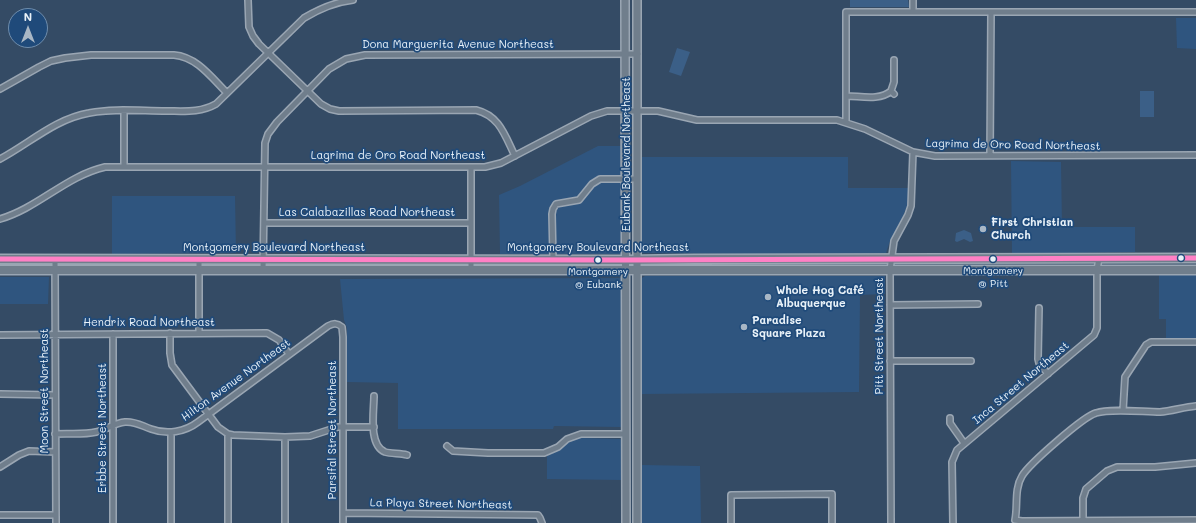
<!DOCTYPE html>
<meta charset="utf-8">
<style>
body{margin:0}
#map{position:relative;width:1196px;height:523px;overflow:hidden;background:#344b65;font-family:Mali,sans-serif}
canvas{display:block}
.north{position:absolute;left:8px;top:8px;width:40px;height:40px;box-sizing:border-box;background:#1f4a7a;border:1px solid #6f8dac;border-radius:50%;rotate:0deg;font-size:11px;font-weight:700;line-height:16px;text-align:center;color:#e8f1f8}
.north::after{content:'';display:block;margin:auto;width:14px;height:18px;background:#a9b7c5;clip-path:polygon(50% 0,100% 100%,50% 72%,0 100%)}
</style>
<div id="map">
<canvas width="1196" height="523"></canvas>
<div class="north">N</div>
</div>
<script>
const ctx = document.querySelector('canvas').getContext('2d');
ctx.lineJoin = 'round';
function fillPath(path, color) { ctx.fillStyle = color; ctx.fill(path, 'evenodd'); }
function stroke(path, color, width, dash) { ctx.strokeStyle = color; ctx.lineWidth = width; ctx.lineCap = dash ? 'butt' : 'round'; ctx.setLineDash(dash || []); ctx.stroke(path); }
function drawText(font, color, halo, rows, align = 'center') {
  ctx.font = font + ' Mali,sans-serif'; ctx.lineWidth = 3.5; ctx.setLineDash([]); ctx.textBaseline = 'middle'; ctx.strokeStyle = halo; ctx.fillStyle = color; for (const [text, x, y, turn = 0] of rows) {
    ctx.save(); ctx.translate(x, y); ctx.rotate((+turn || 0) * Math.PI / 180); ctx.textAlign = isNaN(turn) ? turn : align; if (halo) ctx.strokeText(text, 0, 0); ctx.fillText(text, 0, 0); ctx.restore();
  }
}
fillPath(new Path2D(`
 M1176,18H1196V49L1177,48Z
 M598,146H621L622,254H500L499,195L520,186Z
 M641,157H848V188H909L907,206L901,221L890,241L886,253L847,255L641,253Z
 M1011,161L1061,162L1062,227H1135V252L1012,254Z
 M112,196H235L236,253L112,254Z
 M1159,275H1196V338H1166V319H1159Z
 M645,276H885V294L860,295L859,392L641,394L642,278Z
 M0,277H49L48,304H0Z
 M621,278V427L554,426L553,429H398V383L347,382V328L344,320L340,279Z
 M579,438L620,439L622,441V480L547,479V456L553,453L572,440Z
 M641,465L700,466L701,523H641Z`), '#2f557f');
fillPath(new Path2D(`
 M850,0H908L909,7H850Z
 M677,48L690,52L681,76L669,72Z
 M1140,91H1154V117H1140Z
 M964,230L971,233L973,241L970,242L964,239L957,242L955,241L956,233Z`), '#3b5f87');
const street = new Path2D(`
 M248,0L249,27L253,36L259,44L321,104L330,109L339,111L476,110C500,116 505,136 515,156
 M913,12V0
 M894,60V82L891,91L894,94
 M0,89L39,67L51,61L65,58L91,55H174C197,57 211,77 227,93
 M847,96C860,96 880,101 891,91
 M124,111V167
 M846,122V12H1196
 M990,156L991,12
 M0,159C30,143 55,119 89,113C114,108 141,111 166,111C184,111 200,113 216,104L304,18C319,9 335,2 353,0
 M0,219C38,208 66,176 105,167H485L501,163L591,116L607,111H658L697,120H837L865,129L913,152L935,156L1196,155
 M264,223H471
 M55,259L56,523
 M553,259L552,214L553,209L556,204L579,200L592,184L600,179H637
 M471,269V167
 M263,270L265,143L268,134L277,122L329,69L346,59L365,55L638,54
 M890,305L978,304
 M1039,308L1038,359L1039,363L1048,374
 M170,333V353L172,365L218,427L228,434L233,435L285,437L310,436L338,427H374
 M199,333V259
 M113,334V523
 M0,335L267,333L279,340L289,354
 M890,361H971
 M0,394L55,395
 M374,396C374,411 368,445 385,452C392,454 400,453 407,455
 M1196,406C1184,407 1172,411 1160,412C1143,412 1111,408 1096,413C1084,416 1029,464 1022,476C1014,489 1018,506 1015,520L1022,521L1196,520
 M1123,411L1125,377L1146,345L1151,342H1196
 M950,418V423L964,443
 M171,432V523
 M55,434C68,433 83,435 96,432C106,430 114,423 125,422C135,421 142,426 151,429C167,435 185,432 198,422L328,326C334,323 337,323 342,327L343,337V523
 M228,434V523
 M285,437V523
 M447,446L453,451L488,453H544L558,447L567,439L581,434H626
 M0,467L19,455L29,451L55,452
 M343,513L538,515L540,518L542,523
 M0,515H56
 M1083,521V498L1086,489L1107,471L1117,467H1155L1196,463
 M731,523V495L832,494V523
 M891,523L890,270L894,241L908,215L911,206L913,152
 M953,523L952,462L957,450L1094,335L1097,328V270L1099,258`);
const secondary = new Path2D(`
 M625,0L626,523
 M637,523V0`);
const primary = new Path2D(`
 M0,259L625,260L694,259L1196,258
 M0,270H1196`);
stroke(street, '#9aa6b3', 8);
stroke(secondary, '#9aa6b3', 10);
stroke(primary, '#9aa6b3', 11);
stroke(street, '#707e8c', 5);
stroke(secondary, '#707e8c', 7);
stroke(primary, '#707e8c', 8);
stroke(new Path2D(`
 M0,259L625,260L1196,258`), '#ff80c5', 5);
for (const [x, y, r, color] of [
 [983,229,4,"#a9b7c5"],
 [1181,258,3.5,"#e8f1f8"],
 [993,259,3.5,"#e8f1f8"],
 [598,260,3.5,"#e8f1f8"],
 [768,297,4,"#a9b7c5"],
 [744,327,4,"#a9b7c5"]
]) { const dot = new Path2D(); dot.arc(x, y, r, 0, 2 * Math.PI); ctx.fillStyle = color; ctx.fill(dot); stroke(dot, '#1f4a7a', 1.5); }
drawText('10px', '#e8f1f8', '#1f4a7a', [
 ["Montgomery",993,271],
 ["@ Pitt",993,284],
 ["Montgomery",598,272],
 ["@ Eubank",598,285]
]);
drawText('11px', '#e8f1f8', '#1f4a7a', [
 ["Dona Marguerita Avenue Northeast",458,45],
 ["Lagrima de Oro Road Northeast",1013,145,1],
 ["Eubank Boulevard Northeast",627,154,-90],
 ["Lagrima de Oro Road Northeast",398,156],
 ["Las Calabazillas Road Northeast",367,213],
 ["Montgomery Boulevard Northeast",274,248],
 ["Montgomery Boulevard Northeast",598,248],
 ["Hendrix Road Northeast",149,323],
 ["Pitt Street Northeast",880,336,-90],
 ["Hilton Avenue Northeast",236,380,-36],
 ["Inca Street Northeast",1021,383,-40],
 ["Moon Street Northeast",45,391,-90],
 ["Erbbe Street Northeast",103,428,-90],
 ["Parsifal Street Northeast",333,430,-90],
 ["La Playa Street Northeast",441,504,1]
]);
drawText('bold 11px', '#e8f1f8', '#1f4a7a', [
 ["First Christian",991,223],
 ["Church",991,236],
 ["Whole Hog Café",776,291],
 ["Albuquerque",776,304],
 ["Paradise",752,321],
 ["Square Plaza",752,334]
], 'left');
</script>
